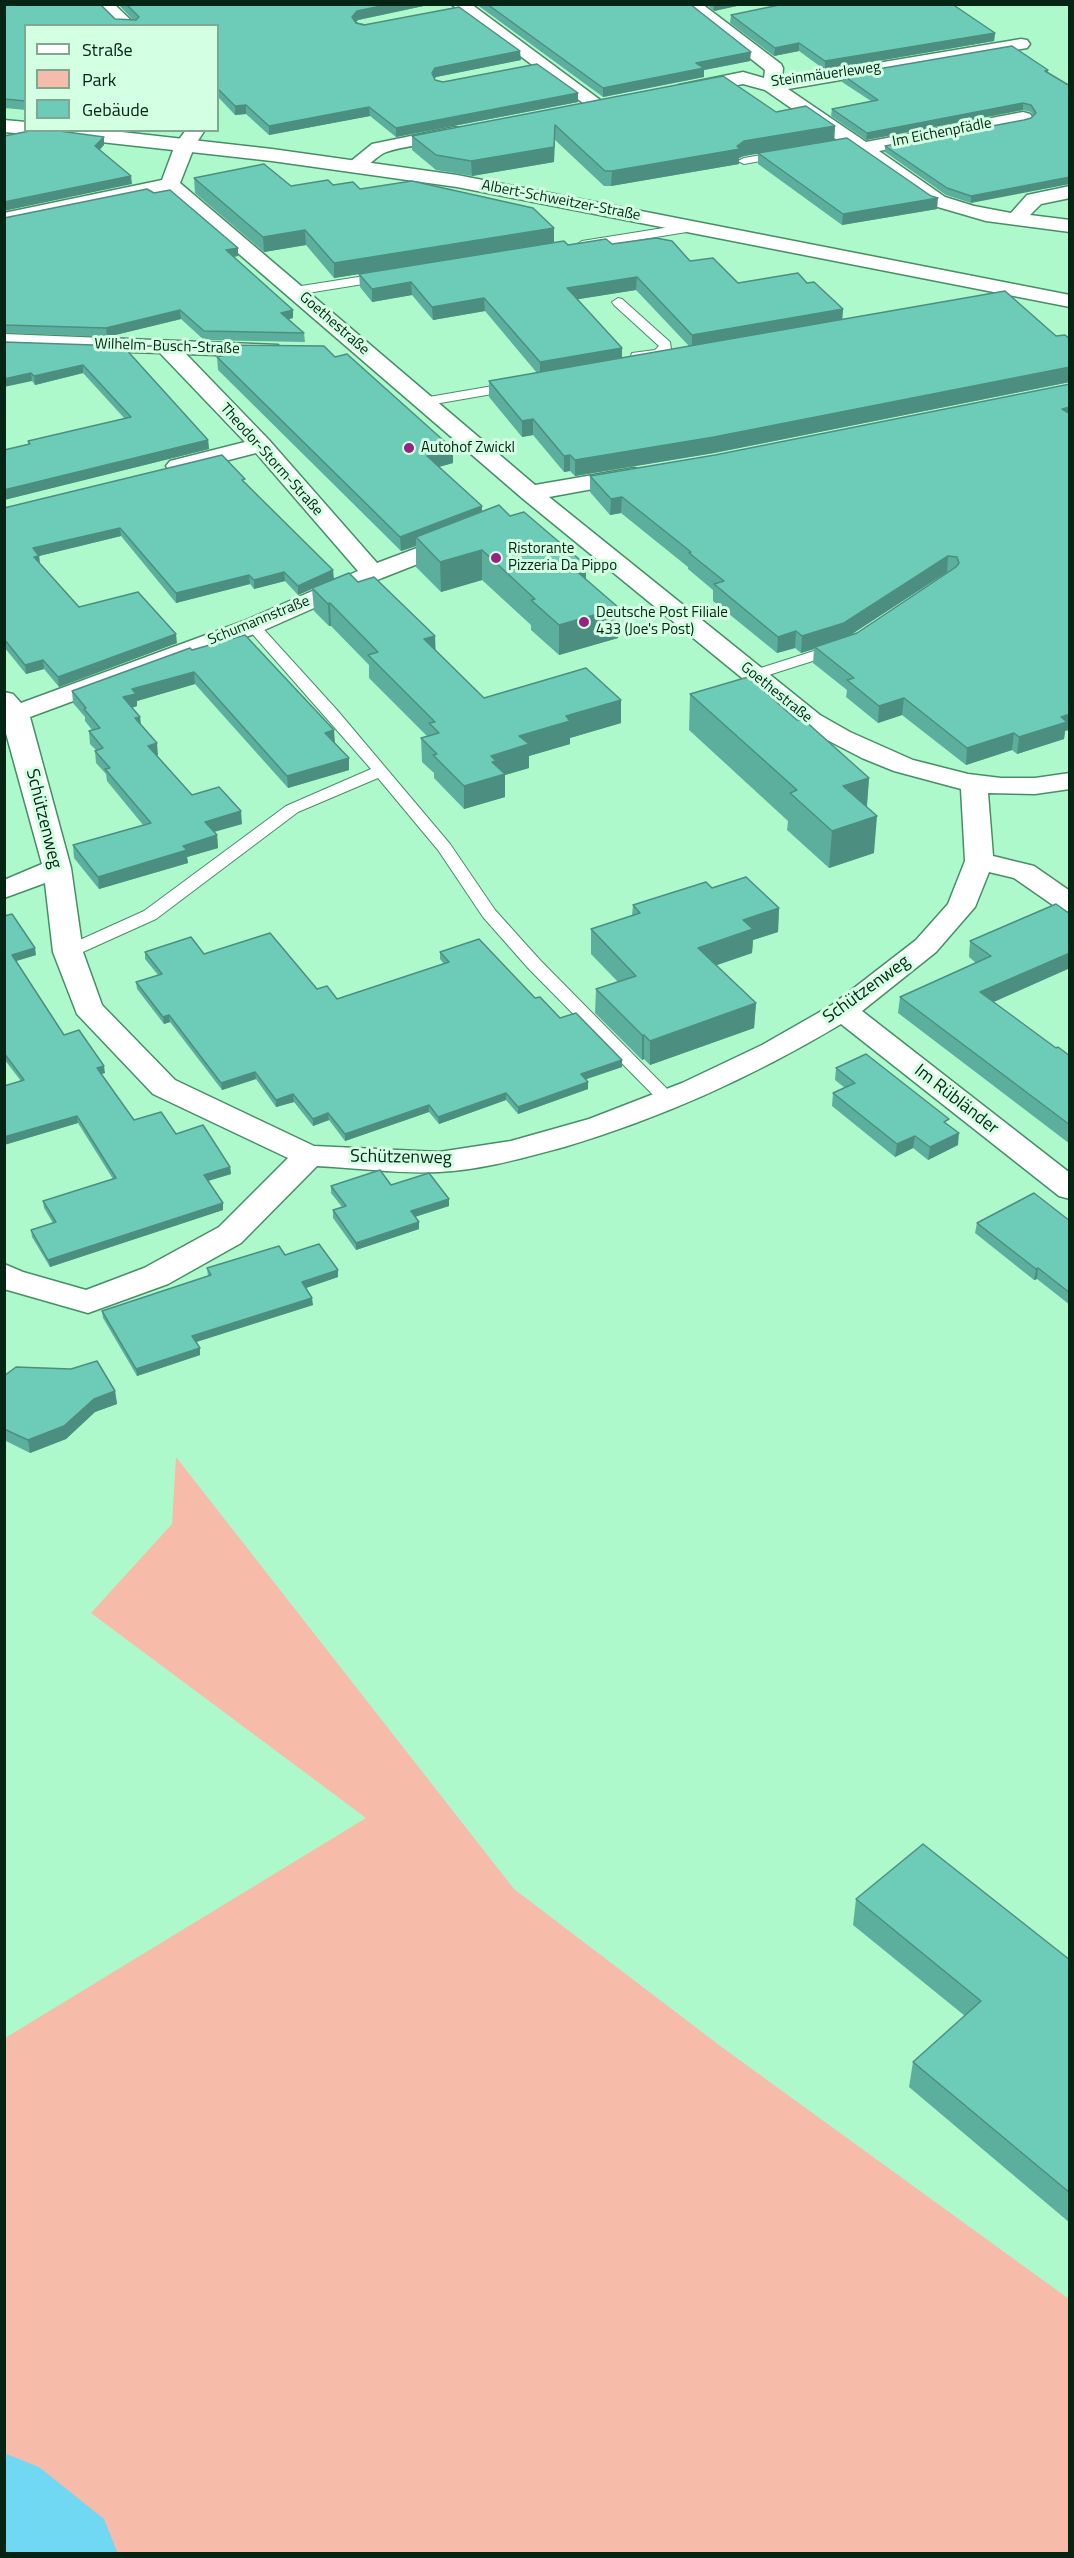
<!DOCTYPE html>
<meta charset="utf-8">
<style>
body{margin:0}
#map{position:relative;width:1074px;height:2558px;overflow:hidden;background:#aef9cc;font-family:"Titillium Web",sans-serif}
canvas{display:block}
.frame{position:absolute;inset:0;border:6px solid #042414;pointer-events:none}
.legend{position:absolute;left:24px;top:24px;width:195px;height:108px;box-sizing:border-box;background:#d3ffe3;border:2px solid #80a790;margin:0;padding:8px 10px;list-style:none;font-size:18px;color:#042414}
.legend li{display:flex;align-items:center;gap:12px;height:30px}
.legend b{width:30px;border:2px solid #80a790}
</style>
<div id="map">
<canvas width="1074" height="2558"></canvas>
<div class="frame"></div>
<ul class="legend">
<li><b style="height:8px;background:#fff"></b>Straße</li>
<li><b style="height:16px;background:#f7bba9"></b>Park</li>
<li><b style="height:16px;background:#6cccb7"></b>Gebäude</li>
</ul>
</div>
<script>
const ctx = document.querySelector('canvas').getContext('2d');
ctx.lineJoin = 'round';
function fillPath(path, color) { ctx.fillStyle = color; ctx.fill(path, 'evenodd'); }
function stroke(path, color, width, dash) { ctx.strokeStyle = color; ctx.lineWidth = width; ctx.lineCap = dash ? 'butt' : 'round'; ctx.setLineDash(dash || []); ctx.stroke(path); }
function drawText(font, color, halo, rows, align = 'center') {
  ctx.font = font + ' "Titillium Web",sans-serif'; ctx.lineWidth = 6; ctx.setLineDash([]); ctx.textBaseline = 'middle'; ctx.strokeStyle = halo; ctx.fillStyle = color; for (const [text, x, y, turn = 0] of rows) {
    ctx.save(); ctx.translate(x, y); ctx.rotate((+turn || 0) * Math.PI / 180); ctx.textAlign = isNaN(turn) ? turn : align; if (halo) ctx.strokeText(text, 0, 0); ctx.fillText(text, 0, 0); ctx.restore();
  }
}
fillPath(new Path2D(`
 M176,1457L514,1889L723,2048L1069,2299V2553H5V2038L366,1818L91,1613L172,1524Z`), '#f7bba9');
fillPath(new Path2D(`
 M4,2453L39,2467L104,2519L118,2554H4Z`), '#71d8f4');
const lane = new Path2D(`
 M784,151L790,154L788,156L744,164L738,161L744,158Z
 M695,223L699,224V230L582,249L576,245L582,241Z
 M384,273L388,274L390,277L388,280L295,295L289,291L295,287Z
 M618,298L622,299L670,342L671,349C663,358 645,361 632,359L631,356L632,353L655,350L659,346L614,305L612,302Z
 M516,382L523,386L521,389L423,406L416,402L423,398Z
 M253,622L258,623L337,710L450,844L495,910L540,960L674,1096L677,1100L674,1104H662L528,968L483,917L438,850L378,778L298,812L156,919L74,956H62L59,952L62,948L144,911L286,806L371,769L248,629L246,626Z
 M839,643L847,648L844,651L753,680L745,675L748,672Z`);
const street = new Path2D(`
 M95,4H114L137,26H117Z
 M451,4H471L607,105L605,109H591Z
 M682,4H702L781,64L783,68L782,79L1021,39L1027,40L1030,44L1027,48L1021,49L788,89L866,142L1023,112L1030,114L1033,118L1030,122L1023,124L879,151L945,197L974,206L1011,213L1027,195L1070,186V198L1041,204L1030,215L1070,220V232L986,221L931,205L765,90L743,84L686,95L679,93L677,89L679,85L743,72L764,78L765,70Z
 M455,127L462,129L465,133L462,137C443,142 399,146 384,153C371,160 364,174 348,170L345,166L372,144Z
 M186,130H205L195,145L180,183L535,485L634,468L642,470L646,475L642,480L549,497L820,715L850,732L913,760L968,774L1001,778H1035L1070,773V789L1035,794L988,793L993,856L1034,866L1070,891V912L1060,910L1014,878L989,872L975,907L936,952L862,1011L1070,1173V1199L1059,1196L841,1024C754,1076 662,1118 564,1147C523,1158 482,1170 439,1172C401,1174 356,1168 317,1166L241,1243L168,1284L88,1313L4,1289V1264L23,1272L86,1290L144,1268L219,1227L288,1158L153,1094L77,1014L53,952L45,883L4,898V880L42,864L4,726V692L13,694L21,703L244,621L358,571L256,453L178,473L170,471L166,466L170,461L245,442L160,353L4,348V334L278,345L281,350L278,355L270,357L186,354L269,440L377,563L457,533L466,535L469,540L466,545L382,578L262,631L30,717L71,868L83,952L102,1005L175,1080L314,1146L439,1152L511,1141L589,1119L682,1083L762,1045L832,1005L916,940L948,904L965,861L961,789L894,771L862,758L802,727L522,498L166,191L4,225V213L162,180L175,145Z`);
const secondary = new Path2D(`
 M4,120L26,122V130H34L26,134L4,132Z
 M38,130H104L272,149L457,175L1070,295V307L457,187L272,161L47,136L40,134Z`);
stroke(lane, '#458f67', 2);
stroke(street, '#458f67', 3);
stroke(secondary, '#458f67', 3);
fillPath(lane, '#fff');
fillPath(street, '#fff');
fillPath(secondary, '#fff');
fillPath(new Path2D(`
 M4,4L115,19L133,20L118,4H433L358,20L356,22L521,60L436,77L434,79L435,80L443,82L578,102L396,137L370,116L269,135L246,114L235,115L219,98H218V26H26V110L4,108Z
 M476,4H690L750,61L704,70V77L603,97Z
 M706,4H746L714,11Z
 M731,15L995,33L994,41L825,70L799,51L774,56L730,23Z
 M1048,70V73L1070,86L971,203L946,195L885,152V146L1024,120L1031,118L1033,116L1031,112L1023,110L866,140L831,116L832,109L871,101L842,82L843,75Z
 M723,76L776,112L835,126L834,140L937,209L842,225L758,164V153L744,156L739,158V164L611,186H604L555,140L554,162L472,176L436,170L412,150V136Z
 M194,178L291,186L333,185L360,189L554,243L568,245L612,244L690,261L738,283H807L843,309L842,320L1056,336L1070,339V382L714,453L575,476L570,471L564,472L533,435L522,437L489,397V381L537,373L485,311L433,320L412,295L372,302L360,287L359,274L334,278L306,245L264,252L195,193ZM636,290L689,346L622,358L578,299Z
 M4,218L238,248V256L234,257L293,310V318L289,319L304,333L305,342L204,340L181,319L107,337L4,333Z
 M4,342L123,346L208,440L209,449L4,500V450L28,444V441L125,419L83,373L35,385Z
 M224,345L335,357L453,449V463L439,467L482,512L510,516L586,579L618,638L559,655L531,630V625L482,580L441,592L416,567V546L401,551L218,370L217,357L225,355Z
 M1070,384L1065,731L1064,739L1017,754L1012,750L966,765L902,715L878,723L846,697L847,690L813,663L814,649L801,653L795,648L777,653L713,601V590L688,569V567L621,513L610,515L590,492V476L715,455ZM947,572L857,633L850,635Z
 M246,483L334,579L358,582L435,651L484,698L621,723L570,738V744L529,756V768L505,775V797L464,809L434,778V773L422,762L421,738L428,737L369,678V665L331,626H329L314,611L312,589L298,595L285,581L254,589L250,584L176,603L121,536L39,556L40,564L79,607L177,643L59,687L44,669L26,674L4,647V508Z
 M192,650L335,743L349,758V770L288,788L195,684L137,701V706L132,708L140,717L141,725L158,755L157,756L192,795L242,824L214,832L217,835L218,848L187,857L188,863L99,889L74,858L73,845L143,825L107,781L106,774L96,763L95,751L96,750L90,744L89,731L92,730L85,721V717L73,703L72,691Z
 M690,694L869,778L867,807L874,853L829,868L787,830L788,821L689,730Z
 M712,888L779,908L778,932L753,940L752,953L716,965L756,1003L754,1028L650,1065L644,1059L642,1060L595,1013L596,989L618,982L591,954V929L632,916L633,905Z
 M1070,914V968L993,1002L1056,1048L1070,1056V1144L898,1013L900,997L976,963L969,957L970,941Z
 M4,916L36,955L16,961L64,1035L105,1073L101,1074L134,1120L176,1134L230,1167L231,1174L208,1181L223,1210L50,1267L32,1237L31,1230L53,1223L44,1208L43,1201L113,1179L78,1123L4,1145V1086L21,1081L4,1059Z
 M145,952L204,954L317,989L337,999L444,964L440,959V952L535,998L622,1067L586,1079L588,1089L518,1114L506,1100L439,1124L429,1112L345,1141L329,1120L313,1126L294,1102L276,1107L256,1079L222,1090L170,1022L164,1024L137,989L136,982L158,975L145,959Z
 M836,1068L949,1125L958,1145L928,1160L913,1148L895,1157L832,1106L833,1093L845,1088L835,1080Z
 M391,1185L449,1199V1206L415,1217L419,1229L356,1250L333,1218V1210L342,1207L331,1193V1186Z
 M1070,1221V1305L1037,1279L1034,1280L975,1233L977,1223Z
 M285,1255L338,1277L306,1288L313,1305L196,1342L200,1355L137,1376L103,1318L102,1311L208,1276L207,1268Z
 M4,1376L115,1391L117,1404L95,1412L66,1439L30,1453L4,1440Z
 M856,1899L1070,1960V2223L909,2087L913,2062L965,2016L853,1925Z`), '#5daf9d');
fillPath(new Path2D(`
 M391,4H433L358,20L353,26L352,17L357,11Z
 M714,4H746L714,11Z
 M995,33L994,41L825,70V61Z
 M799,43V51L774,56L775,48Z
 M520,51L521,60L436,77L432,82V73L435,68Z
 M751,52L750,61L704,70V77L603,97V88L696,63Z
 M578,93V102L396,137V128Z
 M1023,103V110L866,140L867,133Z
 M246,105V114L235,115V106Z
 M369,107L370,116L269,135V126Z
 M555,125L554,162L472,176L471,161Z
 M835,126L834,141L744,156L739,158V164L611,186L612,171L737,146L744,141Z
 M104,137V145L96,154L95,146Z
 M131,176L132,184L4,211V202Z
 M1070,177V184L971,203V196Z
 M938,198L937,209L842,225L843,214Z
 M554,228V243L334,278V263Z
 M305,230L306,245L264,252L263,237Z
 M238,248V256L226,258V250Z
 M637,277L636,290L567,301V288Z
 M411,282L412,295L372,302V289Z
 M484,298L485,311L433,320L432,307Z
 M843,309L842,322L692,349V335Z
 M180,310L181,319L107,337L106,328Z
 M293,310V318L282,321L281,313Z
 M622,348V361L540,375V362Z
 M83,365V373L35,385L34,376Z
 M1070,367V382L714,453L575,476V460Z
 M31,373L32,381L4,387V379Z
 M1070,407V422L1062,409Z
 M533,419V435L522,437V421Z
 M208,440L209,449L4,500V490Z
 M453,449V463L427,470V456Z
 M570,455V471L564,472V456Z
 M622,497L621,513L610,515L611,499Z
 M482,506V520L416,537V546L401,551L400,537Z
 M120,528L121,536L39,556L40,565L35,566L33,548Z
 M482,550V580L441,592L440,562Z
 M948,556L947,572L843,640L815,647L814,649L801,653L802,636Z
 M586,565V595L574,569Z
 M333,570L334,579L298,595V586Z
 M284,572L285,581L254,589V580Z
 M249,575L250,584L176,603V593Z
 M330,603L331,626H329L328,604Z
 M619,608L618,638L559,655V625Z
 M796,631L795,648L777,653L778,637Z
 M176,634L177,643L59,687L58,677Z
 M435,636L436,659L424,639Z
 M43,660L44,669L26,674L25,665Z
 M194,672L195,684L137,701V706L124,710L123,697L132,689Z
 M904,698L902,715L878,723L879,706Z
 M621,700V723L570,738V744L529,756V768L505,775V797L464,809V786L491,756L519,736L566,716Z
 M1070,714V730L1065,731L1064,739L1017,754L1019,737L1061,717Z
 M140,717L141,729L135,718Z
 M334,730L335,743L326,745L325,733Z
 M1014,733L1012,750L966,765L967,748Z
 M157,743L158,755L149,758L148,746Z
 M349,758V770L288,788L287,776Z
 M869,778L866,815L843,786Z
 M241,811L242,824L206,834L205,822Z
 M877,816L874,853L829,868L832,831Z
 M217,835L218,848L187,857L188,863L99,889L98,877L183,846Z
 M779,908L778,932L753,940L752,953L697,972L698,948L743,920Z
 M35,948L36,955L13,962L12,955Z
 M1070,953V968L978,1009L980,992Z
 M756,1003L754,1028L650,1065V1041Z
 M169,1015L170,1022L164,1024L163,1017Z
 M642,1035H644V1059L642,1060Z
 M622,1060V1067L581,1081V1074Z
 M104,1066L105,1073L98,1075L97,1068Z
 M255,1072L256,1079L222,1090L221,1083Z
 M588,1082V1089L518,1114V1107Z
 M506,1093V1100L439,1124L438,1117Z
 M293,1094L294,1102L276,1107V1100Z
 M429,1105V1112L345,1141V1134Z
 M328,1113L329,1120L313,1126V1119Z
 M77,1116L78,1123L4,1145V1137Z
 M959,1133L958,1145L928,1160L930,1147Z
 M915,1136L913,1148L895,1157L897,1144Z
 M230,1167L231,1174L204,1182V1175Z
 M449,1199V1206L411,1218V1211Z
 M223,1203V1210L50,1267L48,1260Z
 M419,1222V1229L356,1250V1243Z
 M1038,1268L1037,1279L1034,1280L1036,1269Z
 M338,1270V1277L303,1289L302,1282Z
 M312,1298L313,1305L193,1343L192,1336Z
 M200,1348V1355L137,1376L136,1369Z
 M115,1391L117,1404L95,1412L66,1439L30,1453L28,1440L94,1399Z`), '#4c8f80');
const building = new Path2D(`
 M4,4H100L115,19L136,20L139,17L126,4H391L357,11L352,17L356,23L364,25L459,7L520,51L435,68L432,73L435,80L443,82L537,64L578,93L396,128L369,107L269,126L246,105L235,106L218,89V26H26V101L4,99Z
 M487,4H690L751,52L696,63L704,68L603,88Z
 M784,4H952L995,33L825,61L799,43L775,48L731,15Z
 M1012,46L1048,70L1045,71L1070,86V177L971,196L947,188L885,146L1024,120L1031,118L1036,113L1031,105L1023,103L867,133L832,109L878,100L843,75Z
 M723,76L776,112L806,106L835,126L744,141L737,146L740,149L612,171H605L555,125L554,147L471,161L436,155L412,136Z
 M35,130H52L104,137L95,146L131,176L4,202V136Z
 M847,138L931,196L938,198L843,214L758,153Z
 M264,164L291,186L328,180L333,185L353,182L360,189L412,181L533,208L554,228L334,263L305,230L263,237L194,178Z
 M147,189L154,193L170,190L238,248L226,250L293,310L281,313L304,333L204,331L180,310L106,328L4,325V218Z
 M656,238L672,241L690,261L713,258L738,283L798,273L807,283L814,282L843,309L692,335L637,277L567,288L622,348L540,362L484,298L432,307L411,282L372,289L359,274L564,241L568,245L606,239L612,244Z
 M1005,291L1056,336L1065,335L1070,339V367L714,437L575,460L570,455L564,456L533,419L522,421L489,381Z
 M4,342L123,346L208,440L4,490V450L30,444L28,441L131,417L83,365L34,376L31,373L4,379Z
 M224,345L324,346L335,357L347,354L453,449L427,456L482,506L400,537L217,357L234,353Z
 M1070,384V407L1062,409L1070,414V714L1061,717L1067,722L1019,737L1014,733L967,748L904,698L879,706L847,680L854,678L815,647L857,633L956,567L959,563L957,557L948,556L844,623L802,636L796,631L778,637L714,584L724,581L689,553L691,552L622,497L611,499L590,476L715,455Z
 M222,455L245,479L242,480L333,570L298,586L284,572L254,580L249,575L176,593L120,528L33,548L39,556L34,557L79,607L138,592L176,634L58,677L43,660L25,665L4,639V508Z
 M499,505L510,516L524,512L586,565L574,569L619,608L559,625L531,600L535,599L482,550L440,562L416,537Z
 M349,573L358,582L374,577L435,636L424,639L484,698L586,668L621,700L566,716L570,721L519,736L529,744L491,756L496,761L492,762L505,774L464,786L433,755L437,754L421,738L439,733L429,723L435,722L368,655L378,652L330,603L328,604L312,588Z
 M245,635L334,730L325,733L349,758L287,776L194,672L132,689L136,694L123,697L140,717L135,718L157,743L148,746L192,795L219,787L241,811L205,822L217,835L183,846L187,850L98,877L73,845L151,823L105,769L110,768L95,751L103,748L89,731L100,728L84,709L86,708L72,691L190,648L192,650Z
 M748,677L797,720L803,719L869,778L843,786L877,816L832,831L790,793L797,790L690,694Z
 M746,877L779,908L743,920L753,929L698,948L756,1003L650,1041L644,1035H642L596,989L636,976L591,929L640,913L633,905L706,882L712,888Z
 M1056,904L1070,914V953L980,992L1056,1048L1058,1047L1070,1056V1125L900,997L991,956L970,941Z
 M12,914L35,948L12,955L64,1035L79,1030L104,1066L97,1068L134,1120L161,1112L176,1134L203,1125L230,1167L204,1175L223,1203L48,1260L31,1230L56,1222L43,1201L116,1178L77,1116L4,1137V1086L24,1080L4,1053V916Z
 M270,933L317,989L327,986L337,999L449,962L440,952L479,939L535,998L540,997L560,1018L576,1013L622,1060L581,1074L588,1082L518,1107L506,1093L438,1117L429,1105L345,1134L328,1113L313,1119L293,1094L276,1100L255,1072L221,1083L169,1015L163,1017L136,982L162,974L145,952L191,937L204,954Z
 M866,1054L949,1119L944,1122L959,1133L930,1147L915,1136L897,1144L833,1093L855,1083L836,1068Z
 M380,1170L391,1185L429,1173L449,1199L411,1211L419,1222L356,1243L333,1210L346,1206L331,1186Z
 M1034,1193L1070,1221V1293L1038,1268L1036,1269L977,1223Z
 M319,1244L338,1270L302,1282L312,1298L192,1336L200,1348L136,1369L102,1311L211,1275L207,1268L279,1246L285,1255Z
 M97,1361L115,1391L94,1399L64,1426L28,1440L4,1429V1376L16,1367L71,1369Z
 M923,1844L1070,1960V2193L913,2062L981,2001L856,1899Z`);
fillPath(building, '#6cccb7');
stroke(building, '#4c8f80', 1.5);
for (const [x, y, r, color] of [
 [409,448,6,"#97227f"],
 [496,558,6,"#97227f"],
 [584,622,6,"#97227f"]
]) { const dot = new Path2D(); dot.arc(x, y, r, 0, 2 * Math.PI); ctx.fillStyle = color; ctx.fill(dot); stroke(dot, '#d3ffe3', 2); }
drawText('15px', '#042414', '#d3ffe3', [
 ["Steinmäuerleweg",826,75,-8],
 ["Im Eichenpfädle",942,133,-11],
 ["Albert-Schweitzer-Straße",561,201,11],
 ["Goethestraße",334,324,41],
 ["Wilhelm-Busch-Straße",167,347,2],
 ["Theodor-Storm-Straße",271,460,48],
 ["Schumannstraße",259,621,-22],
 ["Goethestraße",776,693,39]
]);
drawText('15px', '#042414', '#d3ffe3', [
 ["Autohof Zwickl",421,448],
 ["Ristorante",508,549],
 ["Pizzeria Da Pippo",508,566],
 ["Deutsche Post Filiale",596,613],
 ["433 (Joe's Post)",596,630]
], 'left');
drawText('18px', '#042414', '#d3ffe3', [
 ["Schützenweg",43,819,76],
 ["Schützenweg",867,990,-36],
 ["Im Rübländer",956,1100,38],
 ["Schützenweg",401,1158,1]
]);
</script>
